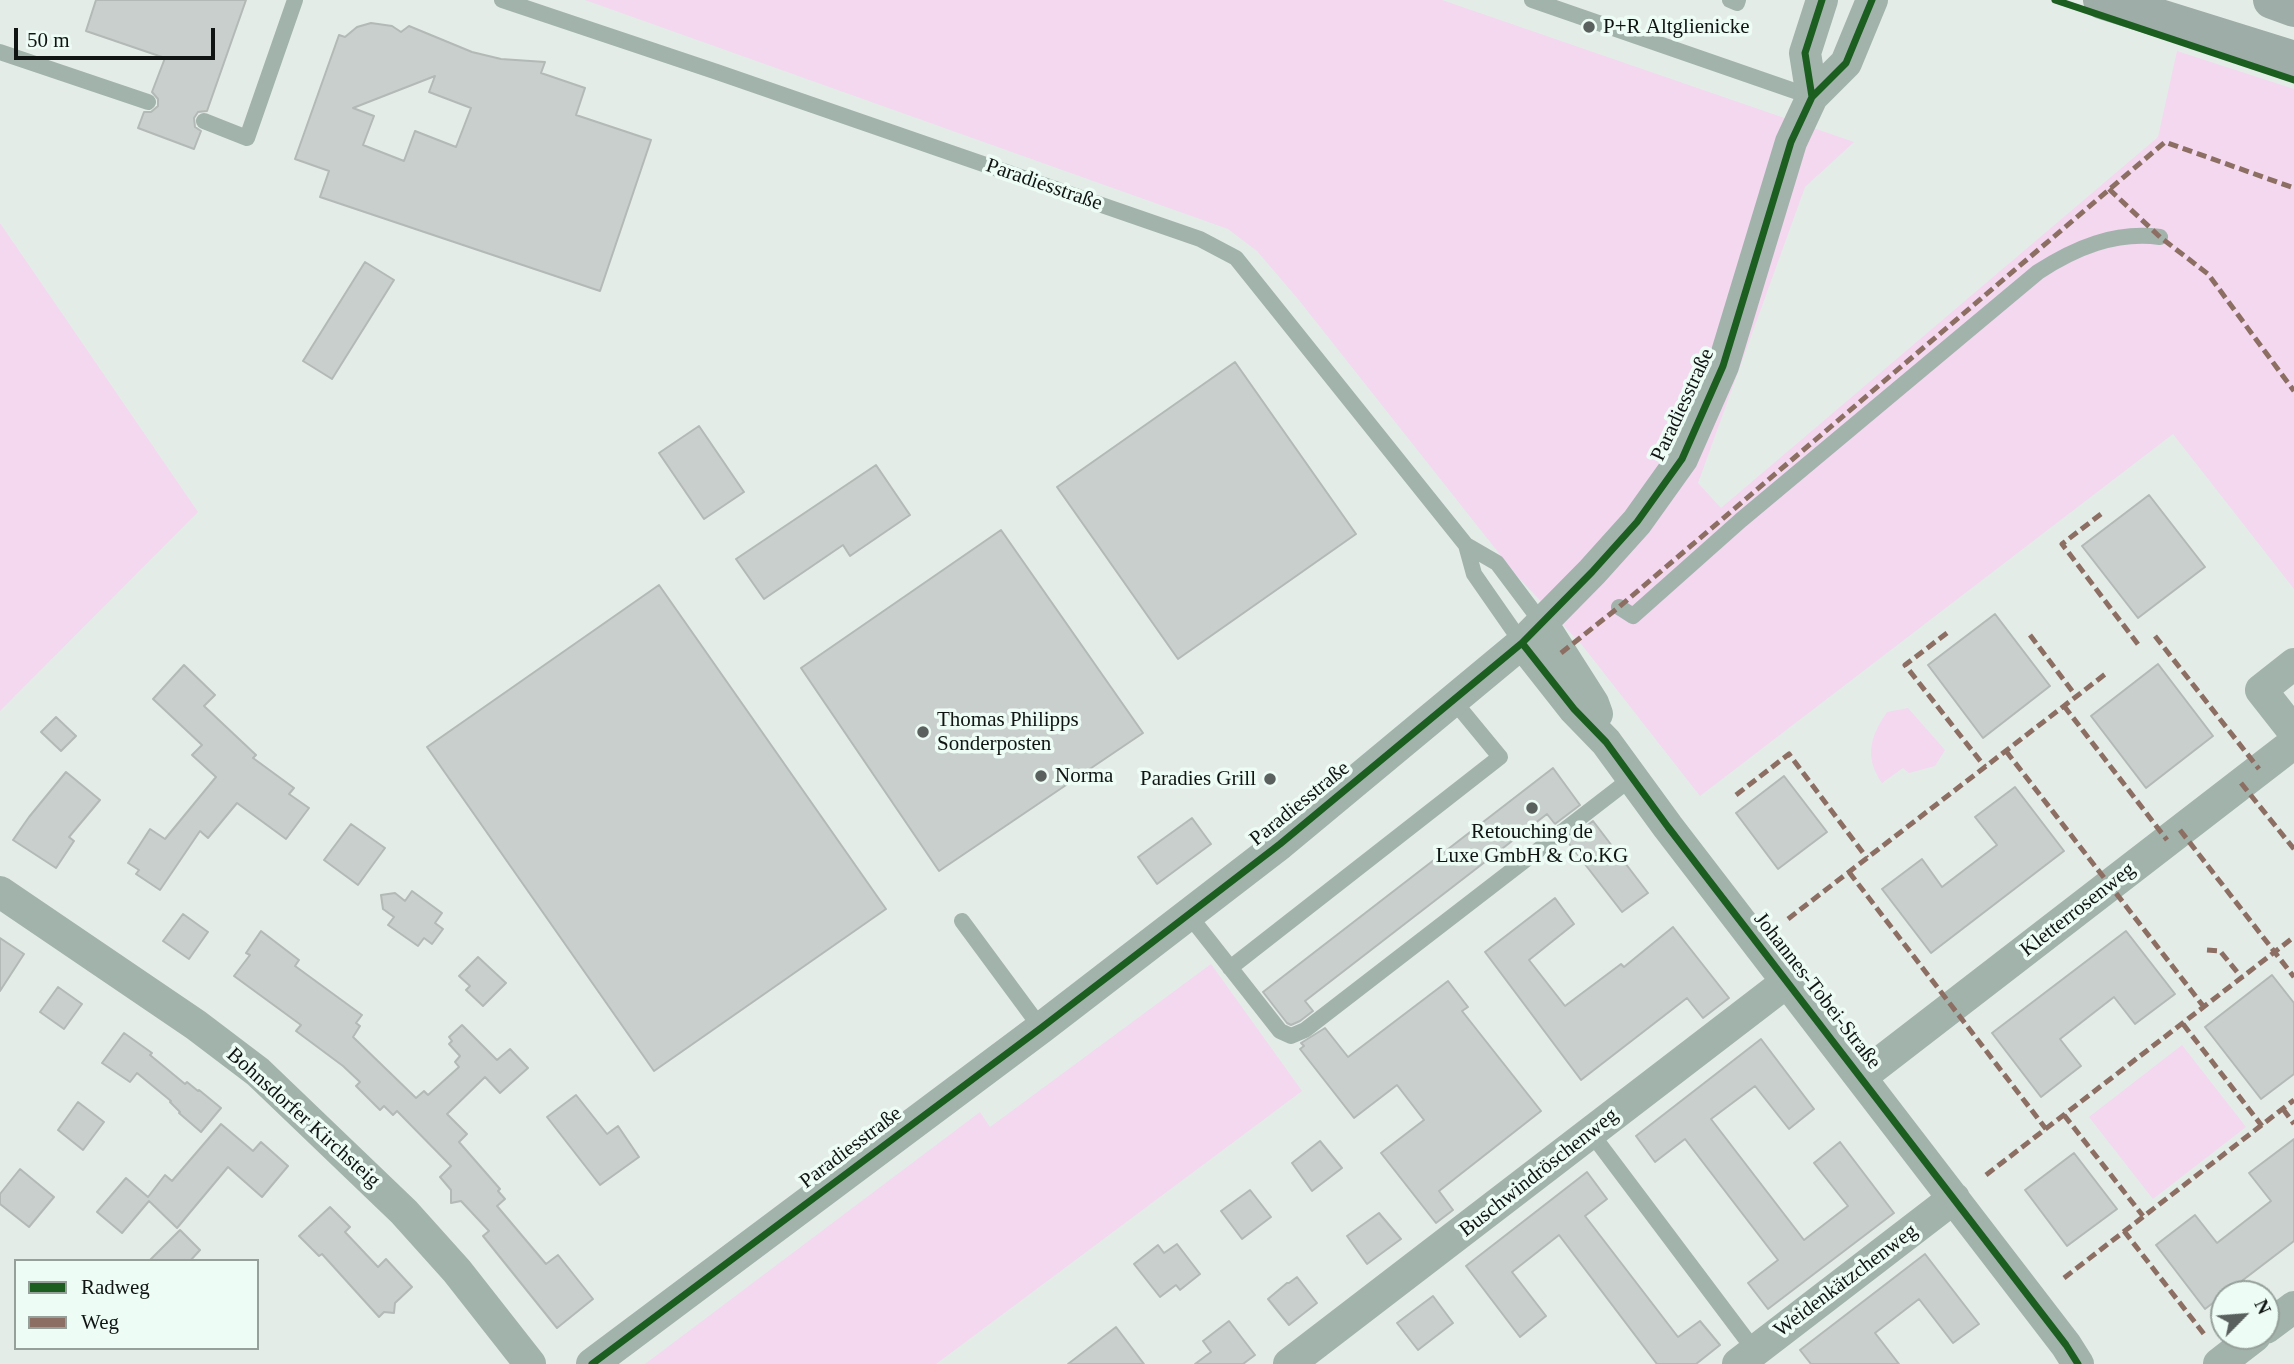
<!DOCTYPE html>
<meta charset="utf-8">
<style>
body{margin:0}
#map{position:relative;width:2294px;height:1364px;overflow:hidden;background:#e4ece8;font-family:Georgia,serif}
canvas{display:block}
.legend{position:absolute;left:14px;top:1259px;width:245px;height:91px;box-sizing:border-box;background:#eefcf6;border:2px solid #95a09b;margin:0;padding:9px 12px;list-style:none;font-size:21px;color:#101513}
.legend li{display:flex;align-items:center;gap:14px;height:35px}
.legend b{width:35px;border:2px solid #95a09b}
.north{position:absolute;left:2210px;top:1280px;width:70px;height:70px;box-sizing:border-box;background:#eefcf6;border:2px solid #95a09b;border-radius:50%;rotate:65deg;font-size:19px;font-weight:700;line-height:28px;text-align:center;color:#101513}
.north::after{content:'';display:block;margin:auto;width:24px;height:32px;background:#5a605e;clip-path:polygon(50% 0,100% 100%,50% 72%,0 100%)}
.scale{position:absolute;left:14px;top:28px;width:201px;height:32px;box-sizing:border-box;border:4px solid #101513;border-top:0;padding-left:9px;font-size:21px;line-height:24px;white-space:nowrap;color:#101513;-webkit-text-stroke:5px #eefcf6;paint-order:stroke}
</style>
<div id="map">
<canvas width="2294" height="1364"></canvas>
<ul class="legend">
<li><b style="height:9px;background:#1b5e20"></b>Radweg</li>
<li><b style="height:9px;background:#8d6e63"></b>Weg</li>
</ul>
<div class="north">N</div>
<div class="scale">50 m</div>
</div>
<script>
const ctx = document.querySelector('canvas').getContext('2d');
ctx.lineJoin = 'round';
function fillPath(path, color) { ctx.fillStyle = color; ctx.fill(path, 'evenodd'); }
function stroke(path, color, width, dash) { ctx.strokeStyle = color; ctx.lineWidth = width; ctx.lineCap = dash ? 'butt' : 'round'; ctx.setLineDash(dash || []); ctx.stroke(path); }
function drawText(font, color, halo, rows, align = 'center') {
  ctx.font = font + ' Georgia,serif'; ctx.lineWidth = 7; ctx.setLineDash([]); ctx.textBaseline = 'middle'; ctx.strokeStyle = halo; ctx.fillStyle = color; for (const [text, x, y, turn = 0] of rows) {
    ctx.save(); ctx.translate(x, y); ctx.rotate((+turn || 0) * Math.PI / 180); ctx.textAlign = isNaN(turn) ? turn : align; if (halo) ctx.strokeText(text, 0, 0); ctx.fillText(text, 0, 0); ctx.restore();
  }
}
fillPath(new Path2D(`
 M585,0H1442L1854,142L1805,187L1698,483L1721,508L2158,137L2177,51L2294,89V589L2173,434L1700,796L1582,645L1517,576L1298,299L1257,251L1228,229Z
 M0,223L198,512L0,711Z
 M1908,708L1945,750L1935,766L1909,773L1903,768L1882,783C1864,757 1870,737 1887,712Z
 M1211,964L1302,1091L936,1364H645L980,1112L990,1127Z
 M2182,1045L2246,1127L2153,1199L2089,1117Z`), '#f3d8ef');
const building = new Path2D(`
 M96,0H246L207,111L198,112L194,118L195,127L201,131L194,149L138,128L144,112H151L158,106V99L152,92L165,58L86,31Z
 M371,23L392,26L401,32L409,26L472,52L501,59L545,62L541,73L585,88L576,115L651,140L600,291L320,197L329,171L295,159L339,35L345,37L357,27ZM435,76L429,92L471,108L456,147L415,131L404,161L363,145L374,116L353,108Z
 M365,262L394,280L332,379L303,361Z
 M1235,362L1356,534L1178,659L1057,487Z
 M699,426L744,492L704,519L659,453Z
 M876,465L910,515L850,556L843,545L764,599L736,559Z
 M2149,495L2205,567L2138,618L2082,546Z
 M1001,530L1143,733L939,871L801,668Z
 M659,585L886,909L654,1071L427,747Z
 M1995,614L2050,686L1983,738L1928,665Z
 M2158,664L2213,736L2146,788L2091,716Z
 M184,665L215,695L204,706L256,755L253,758L294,788L289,794L309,808L286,839L237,803L208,838L200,831L160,890L136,874L139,870L128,863L150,829L165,839L216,777L192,755L202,745L153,699Z
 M56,717L76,736L61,751L41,732Z
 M1553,768L1580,805L1555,824L1547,814L1305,1001L1313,1011L1300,1021L1291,1025L1287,1023L1263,992Z
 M66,772L100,800L69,837L74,841L56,868L13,840L29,817Z
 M1784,776L1827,832L1778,869L1736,813Z
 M2015,787L2064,851L1931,953L1882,889L1922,859L1942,887L1997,845L1975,817Z
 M1192,818L1211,844L1157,884L1138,857Z
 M1593,821L1648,893L1622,912L1567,841Z
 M351,824L385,848L358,885L324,860Z
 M412,891L442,913L435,923L443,929L432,944L424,938L418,946L388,925L394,917L383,909L381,895L395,893L405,901Z
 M1555,898L1574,924L1529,960L1565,1006L1621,964L1624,967L1673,927L1729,998L1703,1018L1687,998L1581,1080L1485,952Z
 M183,914L208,932L189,959L163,941Z
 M261,931L299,960L295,966L362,1015L356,1023L360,1026L353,1037L416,1098L424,1091L428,1095L459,1067L455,1062L460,1056L449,1044L452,1041L449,1037L462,1025L497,1060L510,1049L528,1068L500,1093L485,1077L447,1114L467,1134L459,1142L500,1189L498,1191L505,1199L497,1206L546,1264L558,1255L593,1299L557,1328L483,1236L489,1231L461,1201L451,1203V1190L440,1177L451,1166L397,1111L393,1115L384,1106L380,1110L356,1086L360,1082L343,1066L296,1031L301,1025L234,976L250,955L246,953Z
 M2126,931L2175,994L2135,1024L2114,997L2060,1039L2081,1066L2041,1097L1992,1033Z
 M0,938L24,954L0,991Z
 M478,957L506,983L483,1006L466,990L470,986L459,976Z
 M2272,975L2294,1003V1074L2261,1099L2205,1027Z
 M1448,981L1468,1007L1462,1011L1541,1111L1439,1191L1453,1210L1436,1223L1381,1153L1424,1120L1397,1085L1354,1118L1300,1049L1304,1046L1301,1043L1325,1028L1348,1057Z
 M58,987L82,1004L64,1029L40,1012Z
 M124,1033L152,1053L150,1055L185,1084L187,1082L198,1091L199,1090L221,1108L201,1132L179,1113L180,1112L170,1102L171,1101L137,1073L130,1082L102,1063Z
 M1761,1039L1814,1109L1789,1129L1755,1086L1711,1119L1804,1240L1848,1206L1814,1163L1840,1142L1894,1213L1768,1309L1748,1283L1778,1260L1685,1139L1655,1162L1636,1136Z
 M576,1095L607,1134L618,1126L639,1157L600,1185L547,1117Z
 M78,1102L104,1122L83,1150L58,1130Z
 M221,1124L253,1151L261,1142L288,1166L262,1197L228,1167L177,1228L149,1201L122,1233L97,1212L126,1178L148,1197L165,1175L172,1181Z
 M2294,1139V1241L2205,1309L2156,1245L2195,1215L2217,1243L2271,1201L2249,1173Z
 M1320,1141L1342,1168L1312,1191L1292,1163Z
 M2074,1153L2117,1209L2067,1246L2025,1190Z
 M20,1169L54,1197L29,1227L0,1204V1194Z
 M1587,1172L1607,1199L1585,1216L1678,1337L1700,1321L1720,1345L1696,1364H1657L1559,1235L1512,1272L1546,1316L1520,1337L1466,1266Z
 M1250,1190L1271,1217L1242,1239L1221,1211Z
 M330,1207L350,1227L345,1232L378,1267L386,1259L412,1287L395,1303L394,1313L384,1312L379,1317L322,1254L319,1256L299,1236Z
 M1379,1213L1401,1239L1367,1264L1347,1236Z
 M180,1230L200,1250L190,1261H149Z
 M1177,1244L1200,1274L1180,1290L1176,1285L1160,1297L1134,1264L1158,1245L1164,1253Z
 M1925,1254L1979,1324L1953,1343L1919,1299L1875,1333L1899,1364H1811L1800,1350Z
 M1297,1277L1317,1303L1289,1325L1268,1299L1287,1283H1289Z
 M1433,1296L1453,1323L1418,1350L1397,1323Z
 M1229,1321L1255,1355L1243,1364H1195L1211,1352L1203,1341Z
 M1116,1327L1144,1364H1068Z`);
fillPath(building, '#c9cfcc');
stroke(building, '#b3b9b6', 2);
stroke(new Path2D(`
 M502,0L717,72L1200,239L1236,258L1466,545L1497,563L1542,623
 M1532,0L1812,97
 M1730,0L1737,3L1738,0
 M0,52L148,102
 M204,121L247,138L295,0
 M1466,545L1474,574L1522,643
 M1619,607L1633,616L1741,520L2038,272C2075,248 2115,231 2160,237
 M1188,914L1280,1031L1291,1036L1305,1030L1633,777
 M962,921L1041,1028
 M1230,968L1500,757L1453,700
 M1591,1133L1755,1351`), '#a2b3ac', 16);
stroke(new Path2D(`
 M1812,97L1805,53L1822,0
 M1542,623L1593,703L1597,714
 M1522,643L1574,709L1606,742L1668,827L2066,1345L2078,1364
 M2294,664L2261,690L2294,732
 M0,892L196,1025L258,1072L404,1212L457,1271L530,1364
 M1861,1077L2294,743
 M2266,1328L2294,1307
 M592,1364L1041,1028L1280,844L1522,643L1592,572L1637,522L1682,459L1723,366L1791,142L1812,97L1846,63L1872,0
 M1289,1364L1788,981
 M1738,1364L1954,1198
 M2219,1364L2255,1336`), '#a2b3ac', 32);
stroke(new Path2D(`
 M2102,0L2294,60
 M2272,0L2294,8`), '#9eada7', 38);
stroke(new Path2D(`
 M2109,189L2160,237L2208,274L2294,391
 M2101,514L2062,544L2140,647
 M1947,633L1905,665L1985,767
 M2030,635L2076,696
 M2155,636L2259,769
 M1561,653L1619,607L2165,142L2294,188
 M2064,706L2167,840
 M2006,751L2204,1007
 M2241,783L2294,849
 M1736,795L1789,754L1867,858
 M2180,830L2294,977
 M1849,872L2046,1129
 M1788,919L2108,672
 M2207,950L2220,951L2242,978
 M2183,1024L2262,1126
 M2283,1109L2294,1124
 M2064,1115L2143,1216
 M1986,1175L2294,937
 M2124,1231L2204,1334
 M2064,1278L2294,1100`), '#8d6e63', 5, [10, 5]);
stroke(new Path2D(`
 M2055,0L2294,80
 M1812,97L1805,53L1822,0
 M1522,643L1574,709L1606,742L1668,827L2066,1345L2078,1364
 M592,1364L1041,1028L1280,844L1522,643L1592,572L1637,522L1682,459L1723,366L1791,142L1812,97L1846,63L1872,0`), '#1b5e20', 7);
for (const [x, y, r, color] of [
 [1589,27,7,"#5a605e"],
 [923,732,7,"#5a605e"],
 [1041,776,7,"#5a605e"],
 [1270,779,7,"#5a605e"],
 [1532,808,7,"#5a605e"]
]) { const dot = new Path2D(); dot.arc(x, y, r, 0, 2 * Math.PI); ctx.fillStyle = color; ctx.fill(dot); stroke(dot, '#eefcf6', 2.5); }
drawText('21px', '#101513', '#eefcf6', [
 ["P+R Altglienicke",1603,27],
 ["Thomas Philipps",937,720],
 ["Sonderposten",937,744],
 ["Norma",1055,776],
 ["Paradies Grill",1256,779,"right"],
 ["Retouching de",1532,832,"center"],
 ["Luxe GmbH & Co.KG",1532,856,"center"]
], 'left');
drawText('21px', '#101513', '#eefcf6', [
 ["Paradiesstraße",1044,185,19],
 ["Paradiesstraße",1683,405,-65],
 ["Paradiesstraße",1300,804,-39],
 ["Kletterrosenweg",2078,910,-38],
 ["Johannes-Tobei-Straße",1817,991,52],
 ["Bohnsdorfer Kirchsteig",303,1118,42],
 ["Paradiesstraße",851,1148,-37],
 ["Buschwindröschenweg",1539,1173,-38],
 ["Weidenkätzchenweg",1846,1281,-37]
]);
</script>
